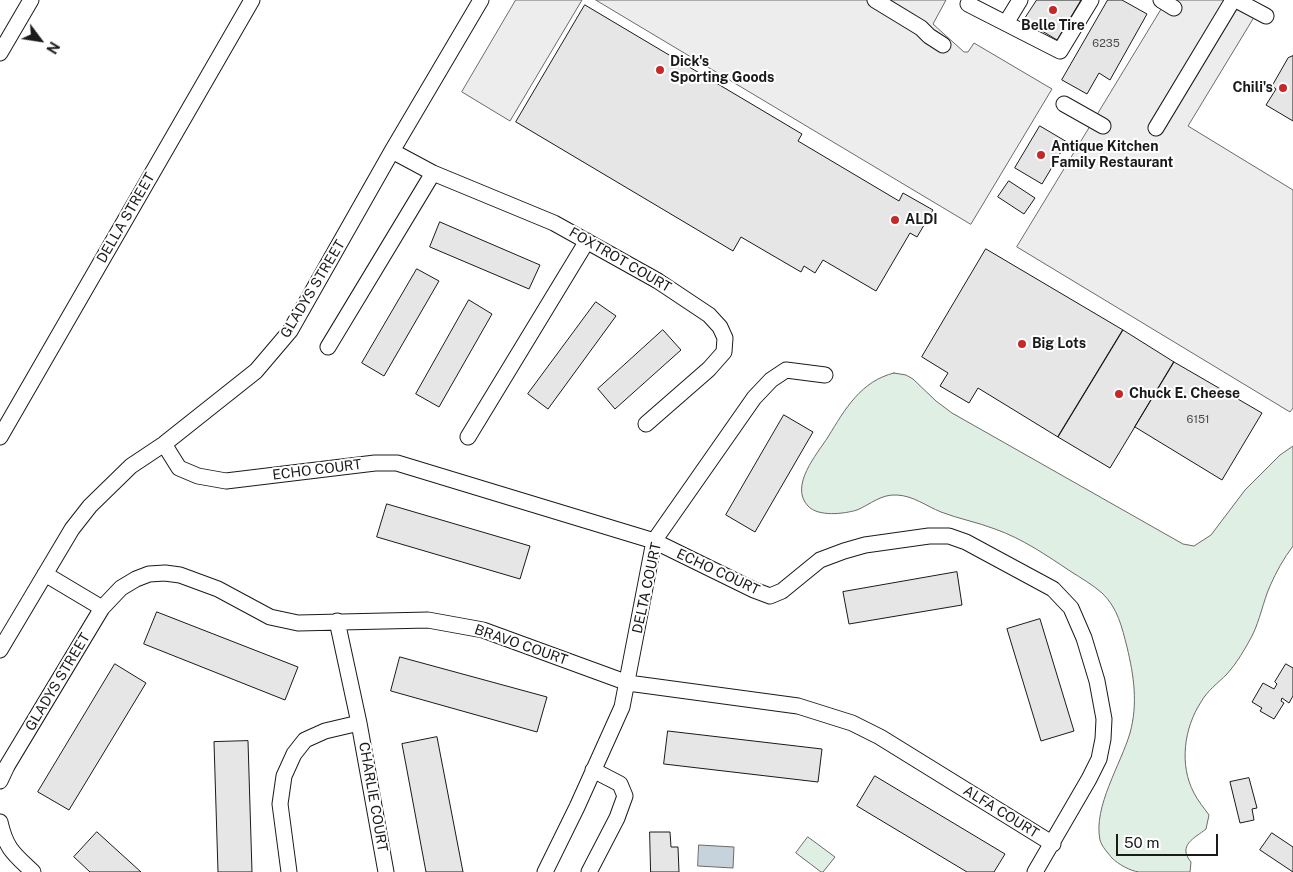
<!DOCTYPE html>
<style>
body{margin:0}
#map{position:relative;width:1293px;height:872px;overflow:hidden;background:#fff;font-family:"Public Sans",sans-serif}
canvas{display:block}
.north{position:absolute;left:15px;top:15px;width:50px;height:50px;-webkit-text-stroke:4px #fff;paint-order:stroke;rotate:121deg;font-size:14px;font-weight:700;line-height:20px;text-align:center;color:#1a1a1a}
.north::after{content:'';display:block;margin:auto;width:18px;height:22px;background:#1a1a1a;clip-path:polygon(50% 0,100% 100%,50% 72%,0 100%)}
.scale{position:absolute;left:1116px;top:834px;width:102px;height:22px;box-sizing:border-box;border:2px solid #1a1a1a;border-top:0;padding-left:6px;font-size:15px;line-height:18px;white-space:nowrap;color:#1a1a1a;-webkit-text-stroke:4px #fff;paint-order:stroke}
</style>
<div id="map">
<canvas width="1293" height="872"></canvas>
<div class="north">N</div>
<div class="scale">50 m</div>
</div>
<script>
const ctx = document.querySelector('canvas').getContext('2d');
ctx.lineJoin = 'round';
function fillPath(path, color) { ctx.fillStyle = color; ctx.fill(path, 'evenodd'); }
function stroke(path, color, width, dash) { ctx.strokeStyle = color; ctx.lineWidth = width; ctx.lineCap = dash ? 'butt' : 'round'; ctx.setLineDash(dash || []); ctx.stroke(path); }
function drawText(font, color, halo, rows, align = 'center') {
  ctx.font = font + ' "Public Sans",sans-serif'; ctx.lineWidth = 4; ctx.setLineDash([]); ctx.textBaseline = 'middle'; ctx.strokeStyle = halo; ctx.fillStyle = color; for (const [text, x, y, turn = 0] of rows) {
    ctx.save(); ctx.translate(x, y); ctx.rotate((+turn || 0) * Math.PI / 180); ctx.textAlign = isNaN(turn) ? turn : align; if (halo) ctx.strokeText(text, 0, 0); ctx.fillText(text, 0, 0); ctx.restore();
  }
}
const green = new Path2D(`
 M894,373L906,375L913,379L936,401L952,413L1183,544L1194,546L1211,535L1245,490L1280,455L1293,446V546C1284,558 1276,572 1270,586C1263,602 1260,620 1252,636C1245,649 1237,663 1227,674C1218,683 1207,691 1201,702C1184,728 1179,765 1194,793C1198,801 1204,808 1209,815L1206,829C1195,838 1177,845 1191,862L1190,872C1174,872 1155,872 1139,872C1130,871 1118,864 1112,858C1108,853 1102,847 1100,840C1093,807 1121,764 1130,733C1138,704 1134,676 1127,647C1122,628 1118,608 1102,593C1093,585 1081,578 1070,571C1046,555 1023,539 995,529C977,522 959,519 941,512C926,506 914,496 897,495C881,494 871,504 857,510C844,514 818,517 808,506C789,486 817,454 828,437C845,409 861,381 894,373Z
 M808,837L835,857L823,872H821L796,853Z`);
fillPath(green, '#e0efe3');
stroke(green, '#6a6a6a', 1);
const parking = new Path2D(`
 M516,0H582L510,121L462,92Z
 M596,0H946L933,24L964,52H968L974,43L1052,89L971,224Z
 M1167,0H1244L1259,9L1188,126L1293,190V408L1290,412L1017,247Z`);
fillPath(parking, '#ededed');
stroke(parking, '#6a6a6a', 1);
const water = new Path2D(`
 M699,845L734,847L733,868L698,866Z`);
fillPath(water, '#c6d2dc');
stroke(water, '#6a6a6a', 1);
const building = new Path2D(`
 M1037,0H1081L1057,40L1024,20Z
 M1108,0H1122L1147,14L1110,80L1099,73L1087,94L1062,80Z
 M585,5L802,134L798,141L899,201L903,193L933,210L917,237L910,233L876,291L823,260L815,273L804,266L801,272L741,237L733,251L516,122Z
 M1293,56V121L1266,105L1276,89L1272,86L1288,58Z
 M1040,126L1067,142L1042,184L1015,168Z
 M1009,181L1035,198L1024,214L998,197Z
 M440,222L540,265L529,289L430,247Z
 M986,249L1123,330L1058,437L978,388L969,403L940,386L948,373L922,357Z
 M417,269L439,281L384,376L362,363Z
 M469,300L492,314L439,407L416,394Z
 M596,302L616,316L548,409L528,394Z
 M663,330L681,350L615,409L598,389Z
 M1123,330L1174,362L1110,468L1058,437Z
 M1174,362L1262,413L1222,480L1135,427Z
 M784,415L813,432L755,532L726,515Z
 M387,504L530,546L520,579L377,537Z
 M957,572L962,605L849,624L843,592Z
 M157,612L298,667L285,700L144,644Z
 M1040,619L1074,731L1041,741L1007,629Z
 M400,657L547,697L537,732L391,691Z
 M115,664L146,683L69,810L38,792Z
 M1286,664L1293,668V696L1289,703L1282,698L1281,701L1284,703L1274,719L1260,711L1262,708L1252,702L1263,683L1274,689L1277,684L1275,682Z
 M668,731L822,749L818,782L664,764Z
 M437,737L463,872H426L406,765L402,744Z
 M248,741L252,872H218L214,742Z
 M875,776L1005,854L994,872H967L857,806Z
 M1249,778L1257,808L1252,809L1254,820L1240,823L1230,782Z
 M97,832L141,872H90L74,857Z
 M650,832H670L671,847H678L679,872H651Z
 M1272,833L1293,847V872L1260,850Z`);
fillPath(building, '#e6e6e6');
stroke(building, '#1a1a1a', 1);
const minor = new Path2D(`
 M875,0L921,28L929,36L943,45
 M1161,0L1174,8
 M1236,0L1266,16
 M968,4L1060,51L1091,0
 M1006,23L1020,0
 M0,53L31,0
 M1064,104L1103,126
 M1156,128L1233,0
 M392,151L433,173L554,223L658,281L709,315L720,327L725,338L724,352L709,369L646,424
 M328,347L433,173
 M0,437L252,0
 M468,437L587,241
 M164,444L179,468L198,476L226,481L375,463H397L654,541L754,590L770,596L782,591L820,560L844,551L865,545L929,536H949L966,542L1053,589L1071,608L1084,638L1097,681L1104,719L1103,739L1099,759L1089,779L1035,872
 M45,574L102,608
 M337,621L359,723L386,872
 M0,650L72,529L90,506L131,466L164,444L256,371L290,331L392,151L481,0
 M0,781L7,766L102,608L121,588L136,579L149,574L165,573L180,575L218,589L270,617L298,623L428,620L483,630L628,683L798,706L852,723L880,737L1053,844
 M0,822C6,849 14,854 33,872
 M289,872L280,804L284,776L294,754L305,740L325,731L359,723
 M545,872L577,807L622,707L654,541L754,398L771,380L786,370L825,375
 M589,872L617,818L625,796L620,784L593,770`);
stroke(minor, '#1a1a1a', 17);
stroke(minor, '#fff', 15);
for (const [x, y, r, color] of [
 [1053,10,5,"#c62828"],
 [660,70,5,"#c62828"],
 [1283,88,5,"#c62828"],
 [1041,155,5,"#c62828"],
 [895,220,5,"#c62828"],
 [1022,344,5,"#c62828"],
 [1119,394,5,"#c62828"]
]) { const dot = new Path2D(); dot.arc(x, y, r, 0, 2 * Math.PI); ctx.fillStyle = color; ctx.fill(dot); stroke(dot, '#fff', 2); }
drawText('11px', '#4d4d4d', null, [
 ["6235",1106,44],
 ["6151",1198,420]
]);
drawText('bold 14px', '#1a1a1a', '#fff', [
 ["Belle Tire",1053,26,"center"],
 ["Dick's",670,62],
 ["Sporting Goods",670,78],
 ["Chili's",1273,88,"right"],
 ["Antique Kitchen",1051,147],
 ["Family Restaurant",1051,163],
 ["ALDI",905,220],
 ["Big Lots",1032,344],
 ["Chuck E. Cheese",1129,394]
], 'left');
drawText('14px', '#1a1a1a', '#fff', [
 ["DELLA STREET",126,218,-60],
 ["FOXTROT COURT",620,260,30],
 ["GLADYS STREET",313,289,-59],
 ["ECHO COURT",317,470,-7],
 ["ECHO COURT",718,572,25],
 ["DELTA COURT",647,588,-78],
 ["BRAVO COURT",521,645,19],
 ["GLADYS STREET",58,682,-59],
 ["CHARLIE COURT",373,797,80],
 ["ALFA COURT",1001,812,32]
]);
</script>
